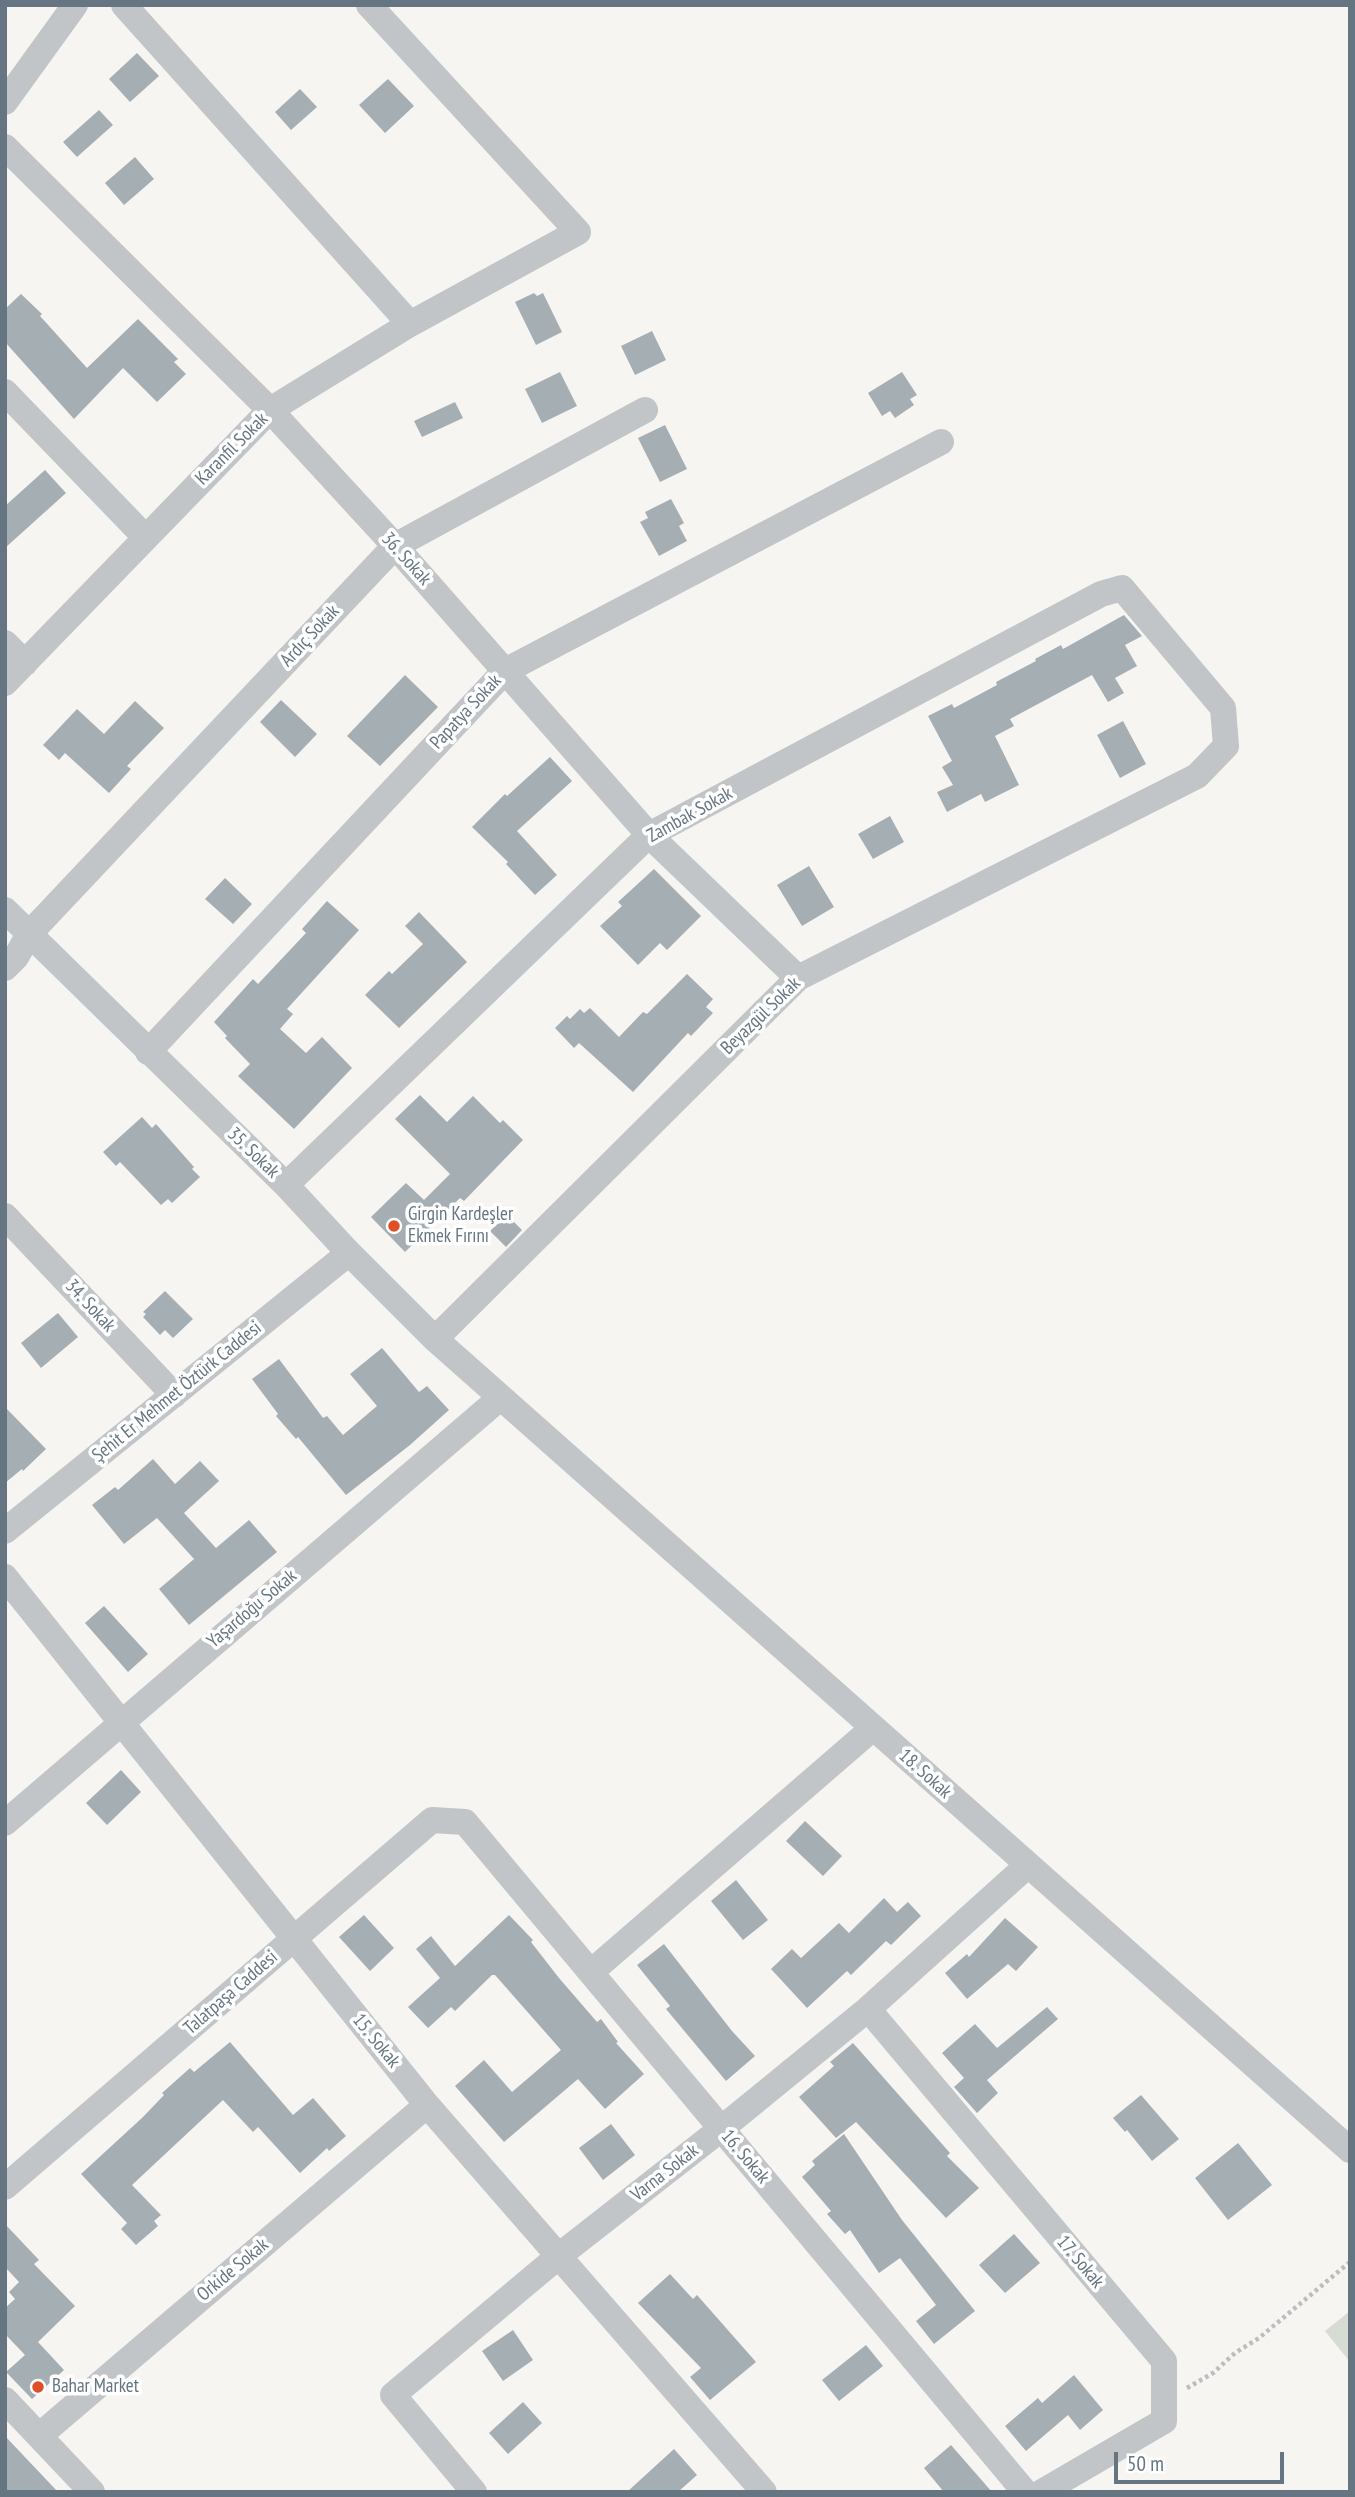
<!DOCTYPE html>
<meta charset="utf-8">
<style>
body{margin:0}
#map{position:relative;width:1355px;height:2497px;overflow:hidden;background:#f6f5f2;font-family:"PT Sans Narrow",sans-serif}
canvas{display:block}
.frame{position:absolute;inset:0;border:7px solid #657682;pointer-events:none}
.scale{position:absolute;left:1114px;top:2452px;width:170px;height:32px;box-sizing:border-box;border:4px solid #657682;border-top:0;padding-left:9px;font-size:21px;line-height:24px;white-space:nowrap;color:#657682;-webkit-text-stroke:5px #fff;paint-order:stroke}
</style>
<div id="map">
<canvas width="1355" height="2497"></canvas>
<div class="frame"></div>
<div class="scale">50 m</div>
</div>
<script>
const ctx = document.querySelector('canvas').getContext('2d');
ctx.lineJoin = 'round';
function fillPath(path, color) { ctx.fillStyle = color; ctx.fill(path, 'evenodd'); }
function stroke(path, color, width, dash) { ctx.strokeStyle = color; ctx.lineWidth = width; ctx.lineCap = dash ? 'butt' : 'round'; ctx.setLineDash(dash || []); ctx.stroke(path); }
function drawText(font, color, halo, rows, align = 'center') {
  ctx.font = font + ' "PT Sans Narrow",sans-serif'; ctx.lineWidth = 7; ctx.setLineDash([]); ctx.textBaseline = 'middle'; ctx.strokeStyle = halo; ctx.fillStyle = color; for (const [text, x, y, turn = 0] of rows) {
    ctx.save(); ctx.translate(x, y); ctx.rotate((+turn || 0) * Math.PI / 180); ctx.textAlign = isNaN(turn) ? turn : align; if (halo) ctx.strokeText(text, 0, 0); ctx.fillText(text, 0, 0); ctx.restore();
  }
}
fillPath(new Path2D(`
 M1350,2311V2362L1325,2331Z`), '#d7dcd3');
fillPath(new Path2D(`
 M137,53L159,76L130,102L109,79Z
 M388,79L414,106L385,133L359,105Z
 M300,89L317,107L291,130L275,112Z
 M99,110L113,125L77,157L63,142Z
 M135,157L154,179L124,205L105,183Z
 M534,293L537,296L543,293L562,332L536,345L515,302Z
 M21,294L42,314L40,316L87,368L138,319L178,359L174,362L186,374L157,402L123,368L74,419L5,342V309Z
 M652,331L666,360L635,375L621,346Z
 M560,372L577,406L542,423L525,389Z
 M902,372L917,395L910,399L914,405L895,418L890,411L882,416L868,393Z
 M455,402L463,418L422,437L414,421Z
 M665,425L687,469L660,482L638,438Z
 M45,470L66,493L5,548V506Z
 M671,499L684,523L679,526L687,541L659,556L640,522L648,518L645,512Z
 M1124,615L1142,636L1125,645L1137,666L1115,678L1124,693L1108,702L1092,675L1010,719L1014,726L995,736L1019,785L985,802L981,794L947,812L937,792L953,785L942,767L952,761L928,716L952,704L954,708L997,685L996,682L1036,661L1035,659L1061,645L1063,649Z
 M405,675L438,707L380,766L347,736Z
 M281,700L317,734L295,757L260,722Z
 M135,701L164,728L127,766L131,769L109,793L65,753L59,760L43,745L77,709L104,734Z
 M1123,721L1146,764L1120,778L1097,735Z
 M550,757L572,781L517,831L557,875L535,895L506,864L508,862L472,827L505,794L507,796Z
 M890,816L904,842L873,859L858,834Z
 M809,866L834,907L802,926L777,885Z
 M654,869L701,916L667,950L660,943L638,965L600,926L622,906L618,902Z
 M225,878L252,904L233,924L205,899Z
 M327,901L359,930L287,1009L293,1014L280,1029L306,1053L322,1037L352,1068L294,1129L238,1076L250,1064L225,1038L227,1036L214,1022L253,979L258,984L306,933L302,929Z
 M419,912L467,962L399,1028L365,995L389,971L392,974L423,944L405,926Z
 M687,974L713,999L706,1007L713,1013L691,1036L688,1033L633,1092L579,1043L574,1048L555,1028L567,1016L570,1019L580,1009L584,1013L590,1008L619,1037L643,1012L647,1014Z
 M420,1095L447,1122L473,1096L500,1123L503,1120L523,1140L464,1201L460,1198L405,1252L371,1217L406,1183L424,1200L450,1174L395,1119Z
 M142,1117L152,1128L156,1124L194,1167L192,1169L200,1177L172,1203L168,1199L161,1205L120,1162L116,1166L103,1152Z
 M507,1215L522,1230L506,1247L490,1231Z
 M165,1291L193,1319L173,1338L165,1330L160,1335L143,1317L146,1314L143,1312Z
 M58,1313L78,1337L41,1368L21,1343Z
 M382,1348L419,1392L427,1386L449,1410L410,1445L346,1495L298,1437L296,1439L276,1416L278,1414L252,1379L279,1359L323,1418L327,1416L343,1435L377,1406L350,1374Z
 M5,1407L46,1449L23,1471L22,1469L5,1483Z
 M153,1459L175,1484L200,1461L219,1481L184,1513L216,1548L249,1520L277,1552L189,1625L159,1589L194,1559L157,1518L124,1544L92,1505L115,1487L118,1490Z
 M104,1606L148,1654L128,1672L85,1623Z
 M121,1770L141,1792L107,1825L86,1803Z
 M805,1821L842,1856L823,1876L786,1841Z
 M736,1880L768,1920L743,1940L711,1901Z
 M884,1898L897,1912L908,1902L921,1916L891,1945L886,1941L851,1975L847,1971L807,2008L771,1969L792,1949L801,1958L839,1923L849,1933Z
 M364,1915L394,1948L370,1971L339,1937Z
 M509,1915L533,1940L531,1942L559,1978L597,2022L601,2019L618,2042L616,2043L644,2074L605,2109L578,2079L504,2142L455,2086L484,2060L512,2092L561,2050L495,1975H492L455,2011L451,2007L428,2028L408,2007L440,1978L416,1949L431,1936L455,1966Z
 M1005,1918L1038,1947L1016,1971L1008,1964L967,1999L945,1973L967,1954L969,1957Z
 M664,1944L732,2031L755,2056L726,2081L666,2009L670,2006L637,1965Z
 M1047,2007L1058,2019L987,2080L998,2093L977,2113L954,2087L964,2078L942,2053L975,2024L997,2048Z
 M230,2042L293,2115L313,2098L346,2136L329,2151L327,2148L300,2173L258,2127L253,2132L223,2100L132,2185L161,2215L154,2221L158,2226L136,2245L121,2229L127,2223L81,2174L143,2117L164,2095L162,2093L190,2068L194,2072Z
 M853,2043L950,2153L947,2156L979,2188L946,2218L856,2122L836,2138L799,2097L834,2066L830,2062Z
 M1141,2095L1179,2139L1152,2161L1127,2130L1125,2132L1113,2118Z
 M611,2124L635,2155L603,2180L579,2148Z
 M844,2134L902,2220L975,2311L934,2344L916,2321L936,2305L900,2258L879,2273L850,2230L845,2234L827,2214L831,2211L802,2177L815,2165L812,2161Z
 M1238,2143L1272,2185L1228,2220L1195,2178Z
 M5,2224L39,2260L34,2264L75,2306L38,2342L64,2370L32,2399L6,2372L25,2355L5,2334V2308L15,2299L9,2292L19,2282L5,2267Z
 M1014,2234L1040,2263L1005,2293L979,2265Z
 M670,2274L693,2299L697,2295L756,2362L710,2400L690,2377L701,2368L638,2303Z
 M513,2330L533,2360L503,2381L482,2351Z
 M866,2345L883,2366L839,2401L822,2380Z
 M1074,2375L1103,2410L1080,2430L1068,2415L1026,2451L1005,2426L1038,2398L1042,2403Z
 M523,2402L542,2423L508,2454L489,2433Z
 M5,2436L58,2492H5Z
 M951,2445L992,2492H944L924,2468Z
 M674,2449L697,2475L678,2492H627Z`), '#a5aeb3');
stroke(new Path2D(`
 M1187,2388L1213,2373L1235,2353L1259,2338L1350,2262`), '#bbbdbf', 4.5, [3.5, 3.5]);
stroke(new Path2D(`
 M124,5L410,324
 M5,102L75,5
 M5,147L270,410L395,546L649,835L798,978
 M5,392L146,538
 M5,643L25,663
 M5,683L270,410L410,324L578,232L369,5
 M5,910L286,1185L349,1253L435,1339L1350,2150
 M5,968L16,957L29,934L395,546L645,410
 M148,1052L505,671L941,442
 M286,1185L649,835L1101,594L1122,588L1223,708L1226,746L1197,776L798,978L435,1339
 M5,1216L174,1395
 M5,1531L349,1253
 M5,1577L427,2105L764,2492
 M5,1823L500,1398
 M591,1972L873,1728
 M868,2009L1164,2361V2421L1042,2492
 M5,2187L432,1820L465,1822L1025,2492
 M5,2400L92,2492
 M39,2436L427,2105
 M474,2492L393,2395L560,2255L721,2129L868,2009L1028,1865`), '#c1c5c8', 26);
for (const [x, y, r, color] of [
 [394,1226,7,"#e04f28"],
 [38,2387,7,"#e04f28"]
]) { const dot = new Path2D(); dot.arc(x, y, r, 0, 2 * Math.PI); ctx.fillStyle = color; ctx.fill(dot); stroke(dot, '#fff', 2.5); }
drawText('19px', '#657682', '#fff', [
 ["Karanfil Sokak",232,449,-45],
 ["36. Sokak",406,559,48],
 ["Ardıç Sokak",310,636,-47],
 ["Papatya Sokak",466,712,-47],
 ["Zambak Sokak",690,815,-29],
 ["Beyazgül Sokak",761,1016,-44],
 ["35. Sokak",253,1153,44],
 ["34. Sokak",90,1306,47],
 ["Şehit Er Mehmet Öztürk Caddesi",177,1392,-39],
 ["Yaşardoğu Sokak",252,1609,-40],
 ["18. Sokak",925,1774,42],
 ["Talatpaşa Caddesi",231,1993,-41],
 ["15. Sokak",376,2041,51],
 ["16. Sokak",745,2157,50],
 ["Varna Sokak",665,2173,-38],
 ["17. Sokak",1080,2262,50],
 ["Orkide Sokak",233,2270,-40]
]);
drawText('19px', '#657682', '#fff', [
 ["Girgin Kardeşler",408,1215],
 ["Ekmek Fırını",408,1237],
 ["Bahar Market",52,2387]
], 'left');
</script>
